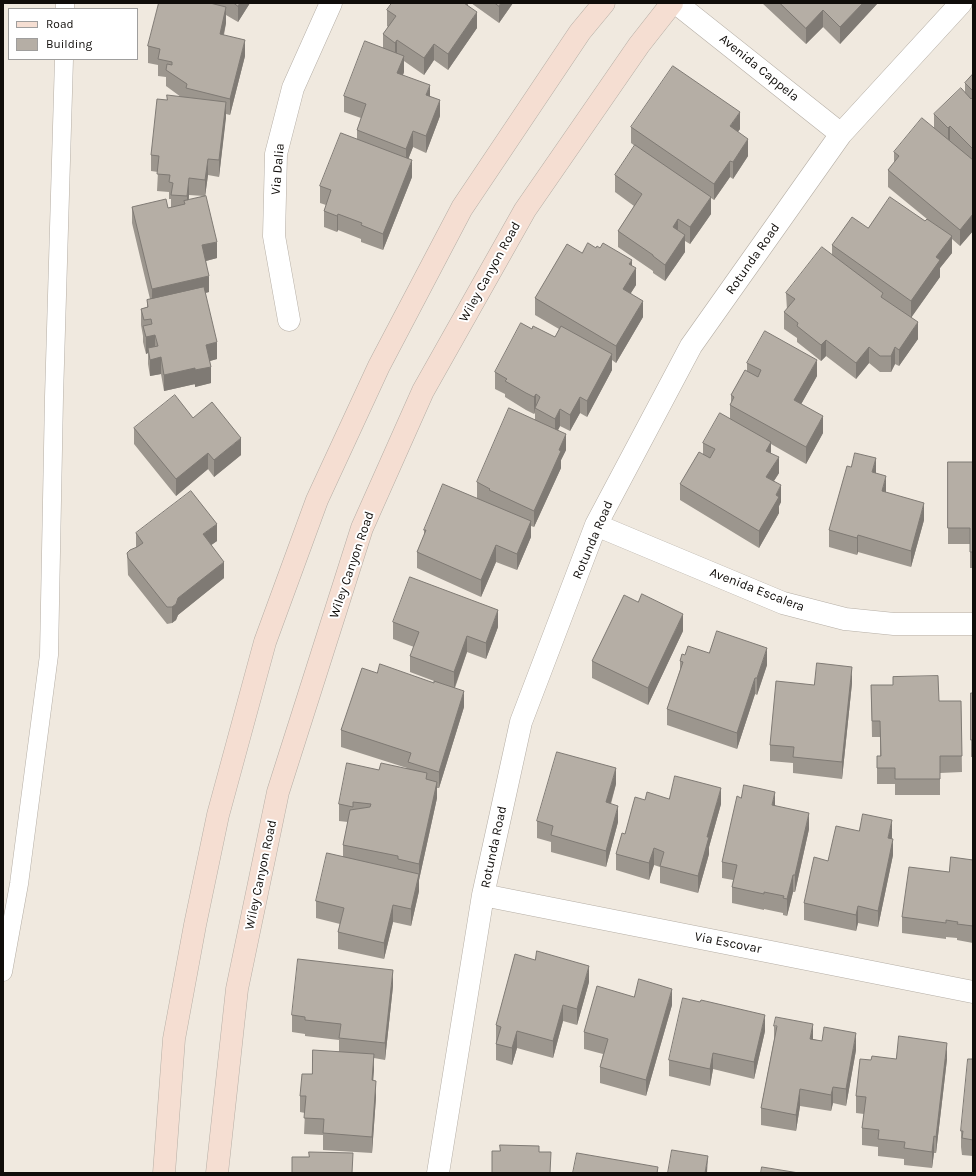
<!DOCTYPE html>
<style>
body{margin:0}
#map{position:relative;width:976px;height:1176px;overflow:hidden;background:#f0e9df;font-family:Karla,sans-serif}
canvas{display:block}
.frame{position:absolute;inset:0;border:4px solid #100d0a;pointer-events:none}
.legend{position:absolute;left:8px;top:8px;width:130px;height:52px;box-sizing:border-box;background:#fff;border:1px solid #9f9e9d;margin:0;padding:5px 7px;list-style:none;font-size:12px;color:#100d0a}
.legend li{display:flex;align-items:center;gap:8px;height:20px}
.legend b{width:20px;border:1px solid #9f9e9d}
</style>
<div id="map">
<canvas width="976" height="1176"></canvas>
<div class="frame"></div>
<ul class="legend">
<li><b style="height:5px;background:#f5ded2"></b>Road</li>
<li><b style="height:11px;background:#b5aea5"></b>Building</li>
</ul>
</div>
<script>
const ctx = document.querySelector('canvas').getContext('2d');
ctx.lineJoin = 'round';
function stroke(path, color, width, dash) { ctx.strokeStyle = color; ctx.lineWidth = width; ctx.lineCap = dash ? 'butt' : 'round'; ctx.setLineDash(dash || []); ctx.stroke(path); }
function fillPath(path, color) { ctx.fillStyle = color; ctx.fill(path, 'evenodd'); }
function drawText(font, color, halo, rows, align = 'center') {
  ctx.font = font + ' Karla,sans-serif'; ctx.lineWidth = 4; ctx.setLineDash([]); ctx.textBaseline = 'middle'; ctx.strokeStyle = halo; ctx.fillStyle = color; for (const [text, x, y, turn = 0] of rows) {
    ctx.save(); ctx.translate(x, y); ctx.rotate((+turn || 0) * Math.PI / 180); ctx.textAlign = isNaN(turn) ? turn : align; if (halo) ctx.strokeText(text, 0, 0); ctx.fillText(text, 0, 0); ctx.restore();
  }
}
const lane = new Path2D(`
 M65,9V3
 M3,972L19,884L49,655L54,397L64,59`);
const street = new Path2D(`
 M676,3L841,134
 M289,320L274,236L276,154L293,88L331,3
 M596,525L783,603L845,619L894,624H973
 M483,895L973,992
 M438,1173L483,895L521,722L596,525L691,346L841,134L961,3`);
const secondary = new Path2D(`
 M164,1173L174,1039L195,925L218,815L265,642L317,500L379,366L462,208L580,32L604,3
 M217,1173L237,989L278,792L362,528L423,391L525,210L639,45L672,3`);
stroke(lane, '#b5aea5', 19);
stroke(street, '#b5aea5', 23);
stroke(secondary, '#b5aea5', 23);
stroke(lane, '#fff', 18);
stroke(street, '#fff', 22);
stroke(secondary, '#f5ded2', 22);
fillPath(new Path2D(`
 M159,3H250L238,22L226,15V23L224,35L245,56L230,115L226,114L219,177L208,175L205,196L217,258L206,261L209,292L205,293L217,359L210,361L211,383L195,387V384L164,391L161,374L150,376L148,364V353L146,354L143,342V336L141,325V309L147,307V300L150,299L132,223V207L168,208H171V199H169V192L157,191L158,172L151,171V155L167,100L181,97L166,86V77L158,76V65L148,63V46ZM189,195L204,196L189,200Z
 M468,3V6L477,28L448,70L434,60L424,75L404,61V72L403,75L430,96L440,116L426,153L413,147L408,159L412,177L383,250L361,242V239L338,230L337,232L324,227V211L326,205L320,203V186L357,139V130L361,118L344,112V96L383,48V34L388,27L387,26V10Z
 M471,3H513L499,23Z
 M762,3H877V4L840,44L823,27L806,44Z
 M973,74V231L960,246L952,239V253L940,268V277L911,317L918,339L899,366L895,364L891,372H880L869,363L856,379L826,356L821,361L797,342V338L784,329V312L787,310L786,293L832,254V245L868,228L925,221L927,219L888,187V170L894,163V152L934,127V114L965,92V83Z
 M631,127L740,129L738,132L748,156L733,179L730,177L714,200L711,198V214L690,244L685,241V252L665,281L653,273V271L618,247V231L634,206L615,192V175L635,146L631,143Z
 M596,248L632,266L636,285L631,293L643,317L616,363L612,360V370L587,417L580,413L570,431L560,426L558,430L566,450L561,460V468L534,527L531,526V537L517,570L496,562L481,597L417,568V552L424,536V530L477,498V482L535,419V413L534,414L526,410L505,397V394L495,389V372L532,329L555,337L559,329L535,315V298L582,253Z
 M747,363L817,376L801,404L823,433L806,464L771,444V453L779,473L774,481L781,502L779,506V513L759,548L680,500V484L703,454V443L730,418V405L731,403V395L747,371Z
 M193,418L241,455L214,477L208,469L176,496L134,444V428Z
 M948,462H973V568H970V544H948Z
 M876,473L886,493L924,520L911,567L858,552L857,555L829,547V530Z
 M136,533L217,541L211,545L224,578L178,615L176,620L172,623L167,624L128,575L127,553L136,548Z
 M393,622L498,627L486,659L467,652L455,688L464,707L439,788H437V798L419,880V891L411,926L393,922L384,959L338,949V932L340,924L316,918V901L343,857V845L348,822L339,821V804L379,770L407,768L341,747V730L377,673L434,683V681L410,672V656L414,647L393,639Z
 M683,631L648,705L592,678V661Z
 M709,653L767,665L757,695L755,694L737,749L667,725V709L680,670V661L685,655Z
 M852,683L842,779L793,773V763L770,761V745L814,685Z
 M871,685L939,701H961L962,772L940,773V795H895V784H877V756H880V737H872Z
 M971,693H973V757H971Z
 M616,784L611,804L618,822L606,867L551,852V842L537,838V821Z
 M669,799L721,804L709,847V854L698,893L660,883V867L654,865L649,880L616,870V854L625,834L645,800Z
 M775,805L809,829L795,892H793L787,916L783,915V913L764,909V910L732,903V887L733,880L722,878V862Z
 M859,831L892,837V839L893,855L878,927L858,923L856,931L804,920V903L828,861Z
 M973,860V943L957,940V938L946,937V939L902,933V917L949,872Z
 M589,982L577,1025L563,1021L553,1058L517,1048L512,1065L496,1060V1025Z
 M393,986L385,1060L374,1058L373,1080L376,1097L372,1153L323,1150V1135L304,1134L305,1113L300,1112V1096L312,1074L339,1051V1040L305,1036V1034L292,1032V1015Z
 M634,997L672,1005L646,1096L600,1083V1067L603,1054L584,1049V1032Z
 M774,1026L813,1039L856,1050L846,1106L833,1103L831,1111L800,1106L796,1131L761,1125V1108L774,1040Z
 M765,1031L754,1079L713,1069L710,1086L669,1076V1060Z
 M896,1059H947L936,1153H934L932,1168L904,1165V1159L878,1156V1147L862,1145V1128L864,1114L856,1113V1096L871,1060Z
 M973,1059V1156L962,1155L961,1147V1131Z`), '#9c968e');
fillPath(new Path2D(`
 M240,3H250L238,22V6Z
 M501,3H513L499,23V6Z
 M863,3H877V4L840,44V27Z
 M226,7V23L220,50V34Z
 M823,10V27L806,44V28Z
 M477,12V28L448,70V54Z
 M245,40V56L230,115V99Z
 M397,40V56L395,59V43Z
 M434,44V60L424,75V58Z
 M404,56V72L397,89V73Z
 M430,85V102L426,95Z
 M440,100V116L426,153V136Z
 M226,102V118L219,177V160Z
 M740,112V129L730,143V126Z
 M950,126V142L948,145V128Z
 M413,131V147L406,165V149Z
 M748,139V156L733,179V162Z
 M208,159V175L205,197V180Z
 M412,160V177L383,250V234Z
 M730,161V177L714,200V184Z
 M189,178V195L187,213V196Z
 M711,197V214L690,244V227Z
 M338,214V230L337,232V216Z
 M973,214V231L960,246V230Z
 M678,219V236L673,227Z
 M685,235V252L665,281V265Z
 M952,236V253L940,268V277L911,318V301L936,257Z
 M217,242V258L202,262V245Z
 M632,260V274L636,268V285L623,305V289L629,264Z
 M209,276V292L152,306V289Z
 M643,301V317L616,363V346Z
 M918,322V339L899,366V350Z
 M155,335V352L148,348V353L146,354V337Z
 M826,340V356L821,361V345Z
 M217,342V359L206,362V345Z
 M869,347V363L856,379V363Z
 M895,347V364L891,372V356Z
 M612,354V370L587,417V401Z
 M161,357V374L150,376V360Z
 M817,360V376L794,417V400Z
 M211,367V383L195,387V370Z
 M195,368V384L164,391V375Z
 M536,394V409L535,408L534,414V397Z
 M580,397V413L570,431V415Z
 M560,409V426L555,436V419Z
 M823,416V433L806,464V447Z
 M566,434V450L561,460V468L534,527V511L559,450Z
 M241,438V455L214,477V460Z
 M771,442V459L766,451Z
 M208,453V469L176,496V479Z
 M779,457V473L766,493V477Z
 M876,458V475L872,472Z
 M886,476V492L882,508V491Z
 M781,485V502L779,506V513L759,548V531Z
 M924,503V520L911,567V551Z
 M531,521V537L517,570V554Z
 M217,524V541L203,551V534Z
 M858,535V552L857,555V538Z
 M496,545V562L481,597V580Z
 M224,562V578L178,615L176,620L172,623V607L178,598Z
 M498,610V627L486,659V643Z
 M683,614V631L648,705V688Z
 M467,636V652L454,689V672Z
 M767,648V665L757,695V678Z
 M852,667V683L842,779V762Z
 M755,678V694L737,749V733Z
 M464,691V707L439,788V772Z
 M616,768V784L606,819V802Z
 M437,782V798L419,880V891L411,926V909L419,875V864Z
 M721,788V804L709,847V854L698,893V876L707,837Z
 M775,792V809L772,805Z
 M618,806V822L606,867V851Z
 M809,813V829L795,892V875Z
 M892,820V837L888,854V838Z
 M893,839V855L878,927V911Z
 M654,848V865L649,880V863Z
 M793,875V892L787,916V899Z
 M393,905V922L384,959V943Z
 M858,906V923L856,931V915Z
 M589,966V982L577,1025V1009Z
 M393,970V986L385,1060V1043Z
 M672,989V1005L646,1096V1080Z
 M563,1005V1021L553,1058V1041Z
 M765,1015V1031L754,1079V1062Z
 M813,1024V1041L810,1039Z
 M517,1031V1048L512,1065V1048Z
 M856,1033V1050L846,1106V1089Z
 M947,1043V1059L936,1153V1137Z
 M713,1053V1069L710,1086V1069Z
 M374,1054V1070L372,1097V1080Z
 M376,1081V1097L372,1153V1137Z
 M833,1087V1103L831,1111V1095Z
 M800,1089V1106L796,1131V1115Z
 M934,1136V1153L932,1168V1152Z
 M708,1156L707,1173H705Z`), '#7f7a74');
const building = new Path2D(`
 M159,3H210L226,7L220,34L245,40L230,99L186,88L187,84L166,70L167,64L172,65V62L158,59L160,49L148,46Z
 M234,3H240L238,6Z
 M392,3H464L477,12L448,54L434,44L424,58L397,40L395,43L383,34L396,16L387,10Z
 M495,3H501L499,6Z
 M780,3H863L840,27L823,10L806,28Z
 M365,41L404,56L397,73L430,85L426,95L440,100L426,136L413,131L406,149L357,130L366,104L344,96Z
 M673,66L740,112L730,126L748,139L733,162L730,161L714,184L631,127Z
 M973,74V91L965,83Z
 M961,88L971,99L973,97V149L950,126L948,128L934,114Z
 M167,95L226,102L219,160L208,159L205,180L189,178L187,196L171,195L173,183L169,182L170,175L157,174L159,156L151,155L157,99L167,100Z
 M922,118L973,160V214L960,230L888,170L899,156L894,152Z
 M341,133L412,160L383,234L361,225L362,223L338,214L337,216L324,211L331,190L320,186Z
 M635,145L711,197L690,227L678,219L673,227L685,235L665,265L653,256V255L618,231L642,194L615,175Z
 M206,196L217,242L202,245L209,276L152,289L132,207L166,199L168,208L185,204L184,201Z
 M890,197L925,221L927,219L952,236L936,257L940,260L911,301L832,245L852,217L868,228Z
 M588,243L596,248L597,246L600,248L603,243L632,260L629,264L636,268L623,289L643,301L616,346L535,298L567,244L582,253Z
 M822,247L883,293L881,297L918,322L899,350L895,347L891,356H880L869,347L856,363L826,340L821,345L797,326L798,323L784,312L795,299L786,293Z
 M204,287L217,342L206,345L211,367L195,370V368L164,375L161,357L150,360L148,348L158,346L155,335L146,337L143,326L152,324L151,319L144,320L141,309L148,307L147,300Z
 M521,323L532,329L533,326L555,337L561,326L612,354L587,401L580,397L570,415L560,409L555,419L535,408L540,397L536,394L534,397L526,393L505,381L507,379L495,372Z
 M765,331L817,360L794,400L823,416L806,447L730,405L734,397L731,395L745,370L758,377L761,370L747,363Z
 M175,395L193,418L212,402L241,438L214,460L208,453L176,479L134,428Z
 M509,408L566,434L559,450L561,451L534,511L489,490L490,489L477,482Z
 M720,413L771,442L766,451L779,457L766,477L781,485L776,495L779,497L759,531L680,484L699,452L710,458L715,449L703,443Z
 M855,453L876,458L872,472L886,476L882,491L924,503L911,551L858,535L857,538L829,530L847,466L851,467Z
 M948,462H973V552H970V528H948Z
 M443,484L531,521L517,554L496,545L481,580L417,552L426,530H424Z
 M191,491L217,524L203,534L224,562L178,598L176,604L172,607H167L128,558L127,553L130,550L137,547L143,543L136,533Z
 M410,577L498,610L486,643L467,636L454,672L410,656L419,632L393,622Z
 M642,594L683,614L648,688L592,661L624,595L638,602Z
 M717,631L767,648L757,678H755L737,733L667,709L683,662L680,661L682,654L685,655L688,646L709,653Z
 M817,663L852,667L842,762L793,757L794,747L770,745L776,681L814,685Z
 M380,664L434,683V681L464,691L439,772L408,762L411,753L341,730L362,668L377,673Z
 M938,676L939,701H961L962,756H940V779H895V768H877V756H881L880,721H872L871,685H893V677Z
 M971,693H973V740H971Z
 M557,752L616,768L606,802L618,806L606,851L551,835L553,826L537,821Z
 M347,763L379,770L381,763L427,773L426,779L437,782L419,864L398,859V856L343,845L350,810L370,807L371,804L353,802V807L339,804Z
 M675,776L721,788L707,837H709L698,876L660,866L664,852L654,848L649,863L616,854L622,833L625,834L635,797L645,800L647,792L669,799Z
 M744,785L775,792L772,805L809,813L795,875H793L787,899L783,898L784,896L764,892V894L732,887L737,865L722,862L737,796L741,798Z
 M863,814L892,820L888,838L893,839L878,911L858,906L856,915L804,903L814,857L828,861L836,826L859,831Z
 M327,853L419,874L411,909L393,905L384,943L338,932L344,908L316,901Z
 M951,857L973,860V926L957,924L958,922L946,920V923L902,917L909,867L949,872Z
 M537,951L589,966L577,1009L563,1005L553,1041L517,1031L512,1048L496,1044L501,1027L496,1025L515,954L535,960Z
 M298,959L393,970L385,1043L339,1038L341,1024L305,1020V1017L292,1015Z
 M639,979L672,989L646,1080L600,1067L608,1039L584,1032L597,986L634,997Z
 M683,998L700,1002L701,1000L765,1015L754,1062L713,1053L710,1069L669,1060Z
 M776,1017L813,1024L810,1039L822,1041L824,1027L856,1033L846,1089L833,1087L831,1095L800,1089L796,1115L761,1108L777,1026H774Z
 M899,1036L947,1043L936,1137L934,1136L932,1152L904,1148L905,1142L878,1139L879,1130L862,1128L866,1097L856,1096L860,1059L871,1060L872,1056L896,1059Z
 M313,1050L374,1054L372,1080L376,1081L372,1137L323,1133L324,1119L304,1118L306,1096H300L302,1074H312Z
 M968,1059H973V1140L962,1138L963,1131H961Z
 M500,1145L539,1146V1152H551L550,1173H492V1151H500Z
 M672,1150L708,1156L705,1173H668Z
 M309,1152L353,1153L352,1173H292V1157H309Z
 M577,1153L658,1167L657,1173H573Z
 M762,1167L799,1173H761Z`);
fillPath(building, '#b5aea5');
stroke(building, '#7f7a74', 1);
drawText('13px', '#100d0a', '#fff', [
 ["Avenida Cappela",759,68,39],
 ["Via Dalia",278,169,-85],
 ["Rotunda Road",753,259,-55],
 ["Wiley Canyon Road",490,272,-61],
 ["Rotunda Road",593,540,-67],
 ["Wiley Canyon Road",352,565,-71],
 ["Avenida Escalera",757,590,21],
 ["Rotunda Road",494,847,-78],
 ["Wiley Canyon Road",261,875,-78],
 ["Via Escovar",728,943,11]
]);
</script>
